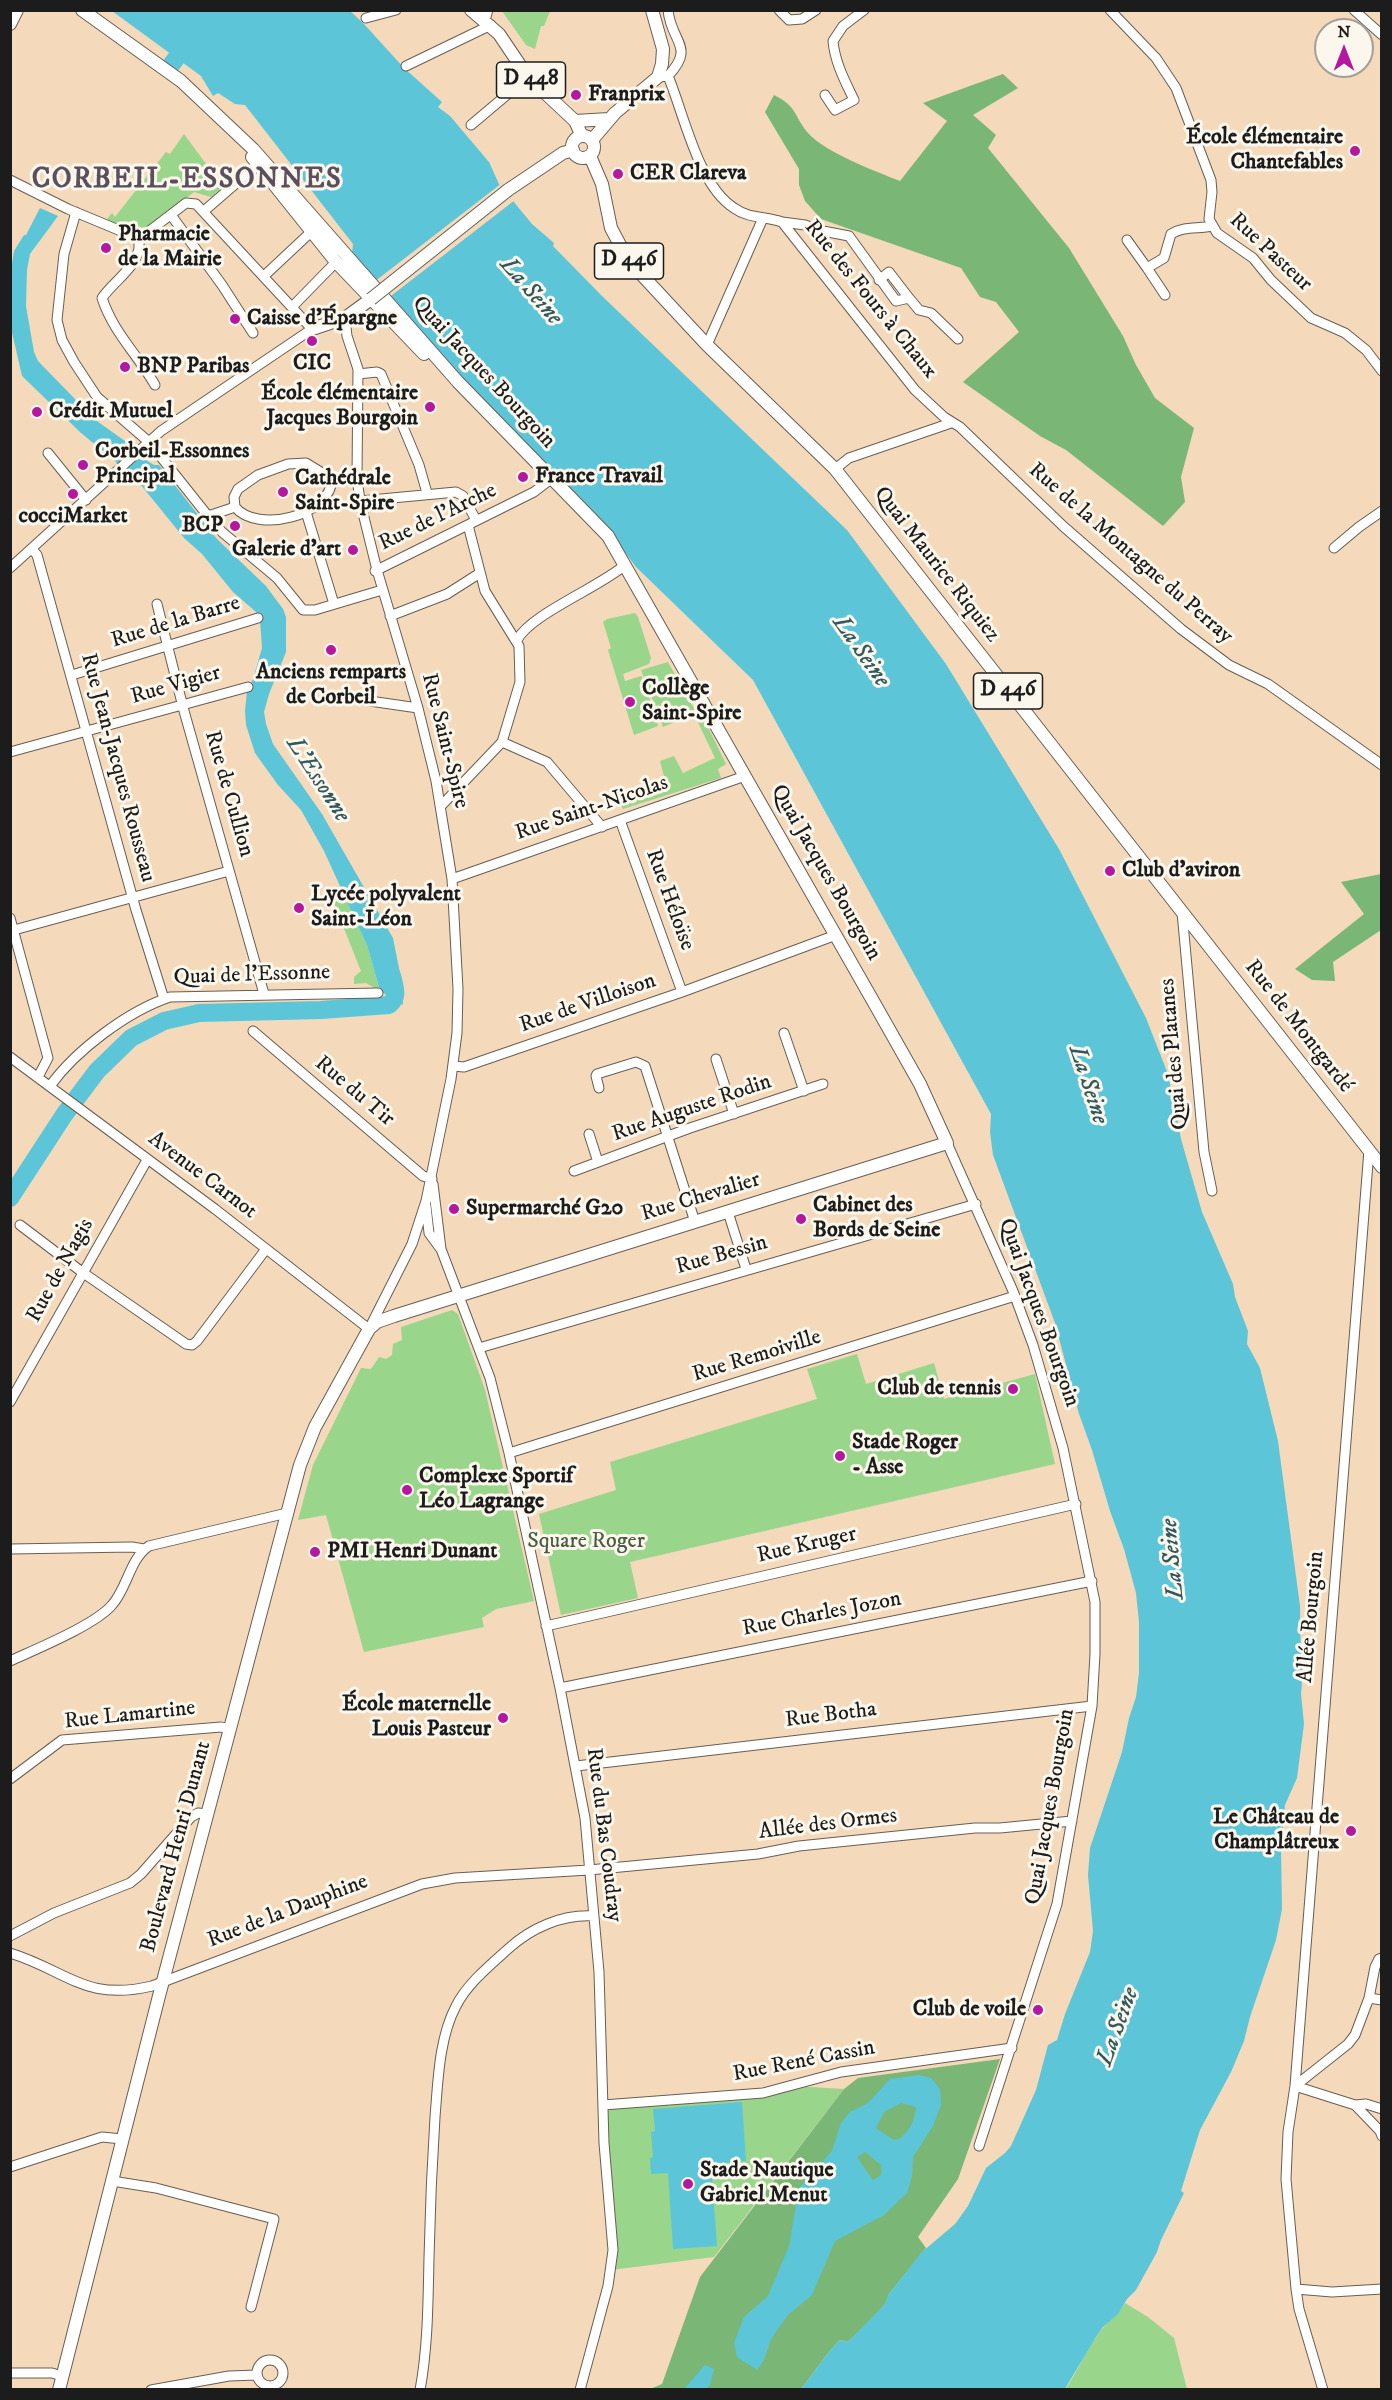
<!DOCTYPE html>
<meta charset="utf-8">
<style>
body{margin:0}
#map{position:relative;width:1392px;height:2400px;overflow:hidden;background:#f4d9bb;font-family:"IM FELL DW Pica",serif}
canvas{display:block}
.frame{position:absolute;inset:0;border:12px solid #1c1c1c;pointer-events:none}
.north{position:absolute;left:1314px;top:18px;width:60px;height:60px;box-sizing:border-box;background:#fbf7ec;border:2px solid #a29f99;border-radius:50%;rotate:0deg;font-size:16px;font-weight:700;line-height:24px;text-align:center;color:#1c1c1c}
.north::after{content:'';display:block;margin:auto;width:21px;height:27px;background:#b5179e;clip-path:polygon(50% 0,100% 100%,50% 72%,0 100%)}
</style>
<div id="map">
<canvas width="1392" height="2400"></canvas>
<div class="frame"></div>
<div class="north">N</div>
</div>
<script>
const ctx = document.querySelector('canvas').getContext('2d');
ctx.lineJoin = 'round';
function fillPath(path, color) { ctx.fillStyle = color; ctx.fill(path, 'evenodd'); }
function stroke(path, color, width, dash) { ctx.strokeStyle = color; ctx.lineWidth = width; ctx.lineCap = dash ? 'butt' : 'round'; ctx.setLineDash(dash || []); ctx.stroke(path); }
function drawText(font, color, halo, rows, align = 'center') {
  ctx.font = font + ' "IM FELL DW Pica",serif'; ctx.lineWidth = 6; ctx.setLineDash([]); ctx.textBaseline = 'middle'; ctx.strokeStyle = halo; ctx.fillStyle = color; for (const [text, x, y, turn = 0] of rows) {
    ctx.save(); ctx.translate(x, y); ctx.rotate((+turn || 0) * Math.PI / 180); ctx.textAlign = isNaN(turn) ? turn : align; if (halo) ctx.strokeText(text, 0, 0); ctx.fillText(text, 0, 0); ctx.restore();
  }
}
fillPath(new Path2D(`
 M502,11H550L544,26H541L535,49L526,45Z
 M184,134L223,187L211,197L194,192C184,200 153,228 143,231C130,234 117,226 107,219L112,213L115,217L166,152L170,154Z
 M635,613L638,617L651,658L649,664L623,674L625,681L641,676L644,680L658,726L634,735L608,650L611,648L603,622L607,619Z
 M668,662L696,712L700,711L726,764L718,769L721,778L623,809L621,805L666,784L660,761L674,756L683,773L715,758L694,714L663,727L641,670Z
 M343,891L367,945L380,991L366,983L354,984V977L361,971L331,896Z
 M452,1310L458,1314L485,1390L534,1601L496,1609L482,1618L484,1627L364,1652L326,1515L298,1520L313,1465L361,1368L371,1369L379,1357L386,1359L392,1355L393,1344L402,1340L401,1327Z
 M857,1354L866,1384L934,1363L944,1399L1035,1374L1055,1464L630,1562L638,1598L561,1615L539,1514L616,1490L610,1462L817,1399L807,1369Z
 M793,2086L844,2089L714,2257L611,2270L603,2105Z
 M1125,2303L1148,2317L1174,2338L1187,2389L1065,2390C1077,2372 1085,2353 1097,2336C1105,2323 1117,2316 1125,2303Z`), '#99d58a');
fillPath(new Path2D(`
 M1003,74L1018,88L973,115L996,135L988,148L1069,248L1123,336L1136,365L1155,398L1194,428L1181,477L1185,502L1163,526L1066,450L1040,436L963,382L1019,332L996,302L980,297L961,268L821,219L805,201L799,185V169L765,112L774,95C798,107 793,115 808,133C826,153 875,171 900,181L947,121L923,103Z
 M1381,874V930L1333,962L1335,981L1312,980L1295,969L1364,914L1341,882Z
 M1000,2059L958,2179L918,2237L926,2248L889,2294L886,2303L871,2320L848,2342L840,2340C825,2355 815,2372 801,2389L648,2390L662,2384L700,2277L844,2089L858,2078Z`), '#7ab676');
fillPath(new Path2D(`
 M349,10L364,24L404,68L442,102L438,107L450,116L489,162L499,184L532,224L554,243L553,246L602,296L847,530L946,664L1059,849L1146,1018L1168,1074L1181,1139L1202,1212L1233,1284L1235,1297L1248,1331L1247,1344L1260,1368L1278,1441L1300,1606L1301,1664L1303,1668L1301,1694L1304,1724L1297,1778L1285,1805L1281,1848L1282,1909L1276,1940L1250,2017L1244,2041L1231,2072L1200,2130L1181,2191L1184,2193L1161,2240L1157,2252L1136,2290L1127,2299L1118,2314L1103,2327L1096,2337L1065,2389H801C815,2372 825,2355 840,2340L848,2342L884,2305L889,2294L922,2252L955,2224L968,2206L986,2168L1005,2153L1011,2146L1036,2090L1048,2045L1057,2040L1065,2014L1090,1952L1093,1931L1088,1875L1090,1848L1122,1752L1129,1718L1136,1697L1139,1673V1622L1136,1593L1124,1549L1110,1511L1092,1450L1079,1414L1055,1323L993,1155L990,1132L991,1114L753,680L636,567L598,516L462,378L352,254L353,244L245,105L235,104L218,93L213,96L201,76L112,11Z
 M40,208L58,216L30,254L27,270L26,306L34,352L38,361L74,398L87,414L132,446L144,459L154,465H159L217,539L266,586L283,609L286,617V652L269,694L264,712L266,724L273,744L322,814L393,938L401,978L403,1005L380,991L367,945L324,851L301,810L278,785L255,753L246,725L245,711L247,691L253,679L262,648L260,620L256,612L233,592L202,554L184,538L141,485L138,482L135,484L115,461L81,433L22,376L11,328V270L14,251L24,235H26Z
 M919,2075L931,2078L940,2089L941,2105L933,2126L913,2157L912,2176L907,2193L884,2215L835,2241L812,2295L788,2315L771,2339L764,2360L757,2370L737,2357L734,2343L744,2317L768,2296L789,2246L799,2188L832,2151L841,2123L850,2112L868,2103L890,2079ZM901,2103L916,2107C915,2121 909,2132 898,2140L892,2139L876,2128L884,2112ZM865,2152L881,2165V2175L873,2180L857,2157Z
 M742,2102L746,2161L711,2164L717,2246L673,2249L668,2173L651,2174L650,2158L653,2157L651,2132L655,2131L653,2109Z
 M705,2365L714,2369L710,2385L706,2389H684Z`), '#5cc6d8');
fillPath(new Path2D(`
 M502,183L515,200L387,299L374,282Z`), '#f4d9bb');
stroke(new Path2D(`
 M171,65L214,10
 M10,1198L64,1115L97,1071L131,1038L164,1021L199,1013L321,1010L389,1005C399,997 395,988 392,976`), '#5cc6d8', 18);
const minor = new Path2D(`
 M668,10C671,43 696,46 668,76
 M779,10L789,20L802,19L816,10
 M1110,10L1156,58L1176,88L1211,180L1212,192L1209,219L1217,233L1253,258L1271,280L1311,318L1345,333L1366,350L1382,371
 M1354,10L1382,35
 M366,18L396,10
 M485,20L488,10
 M406,66L491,25
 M658,77L668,76C684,114 698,185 734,208C749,219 766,216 782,222L915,390L944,417L960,427L1063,526L1181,629L1229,665L1268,684L1382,765
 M825,95L835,110L854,100C845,81 835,63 833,41L843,26L864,10
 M471,125L528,77
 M10,180L68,209L133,236H142L148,232L186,203L196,204L312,329L161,431L10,568
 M204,211L257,165
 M76,212L64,254L57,320L62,340L74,362L97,397L149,442L208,516L222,532L277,578L303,610H315L382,590
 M171,215L222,285L253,333
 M782,222L805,225L823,231L849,236L896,301L909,298L919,310L931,313L958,339
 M138,236C146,262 115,279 102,298C113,332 138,355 155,385
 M1127,240L1147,268L1164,258L1171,234C1183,226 1198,229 1212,226
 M1147,268L1165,295
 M264,276L311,232
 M879,280L889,272L909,298
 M292,307L336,262
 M707,345L763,218
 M358,374L377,372L381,374L419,465L427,493
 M48,453L86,500
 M835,469L849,458L951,423
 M332,479C331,516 257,534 235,507L234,497L238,489L258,475L288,464L306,463L332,479L357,478
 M360,501L456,492L463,496L476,520
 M306,512L334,604
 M208,516L235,507
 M1334,548L1359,527L1382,511
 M32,549L37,555L136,910L164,999
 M375,571L534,492L547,482
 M157,604L184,711L264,994
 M390,616L447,594L480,573
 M517,640C531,614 598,588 625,565
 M72,675L258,618
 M356,699L418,708
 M502,742L547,762L602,827
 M10,752L248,687
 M441,806L502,742L520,682L519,646L485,591L468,525
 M620,820L682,992
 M452,879L745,776
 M1182,912L1204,1152L1212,1191
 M10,918L48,1058L38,1077
 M14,930L229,871
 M253,1031L423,1176L432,1179
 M784,1033L804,1091
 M10,1057L215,1209L369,1329L412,1244L426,1201L451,1079L457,1033L458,989L452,879L436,781L418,708L377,570L360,501L357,478L358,369L347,336L345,318
 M716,1059L734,1114
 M453,1066L464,1067L682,992L836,935
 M50,1086C76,1050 128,1011 170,997L378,993
 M599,1088L596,1076L597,1074L636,1062L645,1066L695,1222
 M589,1134L598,1162
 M947,1143L1013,1291L1033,1345L1063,1448L1095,1602V1654L1092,1706L1057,1904L979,2146
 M574,1171L690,1128L823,1084
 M433,1184L441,1249L490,1378L509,1453L560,1688L585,1818L599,1972L604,2143L613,2250L608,2286L580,2390
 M426,1206L429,1233L440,1248
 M728,1212L746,1269
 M20,1225L82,1272L186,1344L192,1345L197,1341L266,1249
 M479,1348L976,1204
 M10,1402L147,1160
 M509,1453L1015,1296
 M10,1549L132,1547L144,1549
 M546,1626L1076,1504
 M10,1661C36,1649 95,1625 112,1605C127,1589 130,1558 149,1546L287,1513
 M560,1688L1092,1581
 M576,1766L1092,1706
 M10,1779L62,1740L221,1727L230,1729
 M10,1936L54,1913L130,1883L141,1874L191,1817L198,1813L207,1814
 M10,1953C68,1971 85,2002 152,1986L422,1884L455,1878L589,1870L758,1854L799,1846L975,1828H1000L1072,1821
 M1369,1998L1382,2000
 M1295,2086L1348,2044L1355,2035L1369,1998L1375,1967L1379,1959L1382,1958
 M1295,2086L1355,2105L1380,2131L1382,2136
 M603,2105L763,2093L841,2072L1012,2048
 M1355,2105L1366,2104L1382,2109
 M10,2167L102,2137L122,2139
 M112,2181L156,2188L274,2219L251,2307
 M1296,2289L1332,2292L1382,2289
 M257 2373a13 13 0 1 1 26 0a13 13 0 1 1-26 0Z
 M10,2373H52L62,2376
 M151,2390L229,2376L257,2375
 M420,2390C428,2347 428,2301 429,2258C430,2211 432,2164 435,2117C438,2081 439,2038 456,2006C467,1984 489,1966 508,1949C531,1928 562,1914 594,1916
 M1323,2390L1299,2309L1296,2289L1286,2179L1288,2132L1295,2086L1369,1150`);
const major = new Path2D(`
 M471,10L499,34L528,77L575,121L582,136
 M10,24L17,10
 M575,121L609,119
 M572 147a11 11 0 1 1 22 0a11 11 0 1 1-22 0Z
 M592,140L615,113L658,77L662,64L663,49L652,10
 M590,156L602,184L611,228L628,260L707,345L835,469L1382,1167
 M252,157L336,262L424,354
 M508,190L563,153L573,150
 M312,329L345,318L371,299
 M59,2390L159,1996L300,1465L315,1427L369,1329L377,1322L394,1316L947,1143L920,1084L877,1008L608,536L458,382L253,149L181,81L82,10`);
stroke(minor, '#685e54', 11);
stroke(major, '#685e54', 14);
stroke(minor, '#fff', 9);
stroke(major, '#fff', 12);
const majorBridge = new Path2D(`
 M371,299L508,190`);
stroke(majorBridge, '#685e54', 14, []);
stroke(majorBridge, '#fff', 12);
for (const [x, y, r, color] of [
 [576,95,6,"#b5179e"],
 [1355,151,6,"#b5179e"],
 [618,174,6,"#b5179e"],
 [106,248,6,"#b5179e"],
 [235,319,6,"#b5179e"],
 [312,341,6,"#b5179e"],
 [125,367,6,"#b5179e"],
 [430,407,6,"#b5179e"],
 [37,412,6,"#b5179e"],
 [83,465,6,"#b5179e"],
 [523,477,6,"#b5179e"],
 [283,492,6,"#b5179e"],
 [73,494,6,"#b5179e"],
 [235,526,6,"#b5179e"],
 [353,550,6,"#b5179e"],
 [331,650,6,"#b5179e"],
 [630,702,6,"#b5179e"],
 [1110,871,6,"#b5179e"],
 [299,908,6,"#b5179e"],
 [454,1209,6,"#b5179e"],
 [801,1219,6,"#b5179e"],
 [1013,1389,6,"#b5179e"],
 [840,1456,6,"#b5179e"],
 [407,1490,6,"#b5179e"],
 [315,1552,6,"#b5179e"],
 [503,1718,6,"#b5179e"],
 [1351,1831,6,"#b5179e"],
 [1038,2010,6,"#b5179e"],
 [688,2184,6,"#b5179e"]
]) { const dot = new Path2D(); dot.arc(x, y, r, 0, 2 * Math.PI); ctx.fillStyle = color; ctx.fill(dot); stroke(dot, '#fbf7ec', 2); }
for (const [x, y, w] of [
 [531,80,69],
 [629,261,69],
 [1008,691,69]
]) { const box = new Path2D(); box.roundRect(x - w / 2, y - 18, w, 36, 4.5); ctx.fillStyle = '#fbf7ec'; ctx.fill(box); stroke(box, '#1c1c1c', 1.5); }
drawText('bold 21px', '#1c1c1c', null, [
 ["D 448",531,80],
 ["D 446",629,261],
 ["D 446",1008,691]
]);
drawText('bold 22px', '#1c1c1c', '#fbf7ec', [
 ["Franprix",588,95],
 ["École élémentaire",1343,138,"right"],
 ["Chantefables",1343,163,"right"],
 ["CER Clareva",630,174],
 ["Pharmacie",118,235],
 ["de la Mairie",118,260],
 ["Caisse d'Épargne",247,319],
 ["CIC",312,364,"center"],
 ["BNP Paribas",137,367],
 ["École élémentaire",418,394,"right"],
 ["Jacques Bourgoin",418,419,"right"],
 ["Crédit Mutuel",49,412],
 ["Corbeil-Essonnes",95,452],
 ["Principal",95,477],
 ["France Travail",535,477],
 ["Cathédrale",295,479],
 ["Saint-Spire",295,504],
 ["cocciMarket",73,517,"center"],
 ["BCP",223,526,"right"],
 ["Galerie d'art",341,550,"right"],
 ["Anciens remparts",331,673,"center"],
 ["de Corbeil",331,698,"center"],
 ["Collège",642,689],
 ["Saint-Spire",642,714],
 ["Club d'aviron",1122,871],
 ["Lycée polyvalent",311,895],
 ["Saint-Léon",311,920],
 ["Cabinet des",813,1206],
 ["Bords de Seine",813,1231],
 ["Supermarché G20",466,1209],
 ["Club de tennis",1001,1389,"right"],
 ["Stade Roger",852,1443],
 ["- Asse",852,1468],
 ["Complexe Sportif",419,1477],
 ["Léo Lagrange",419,1502],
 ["PMI Henri Dunant",327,1552],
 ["École maternelle",491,1705,"right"],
 ["Louis Pasteur",491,1730,"right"],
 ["Le Château de",1339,1818,"right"],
 ["Champlâtreux",1339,1843,"right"],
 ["Club de voile",1026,2010,"right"],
 ["Stade Nautique",700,2171],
 ["Gabriel Menut",700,2196]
], 'left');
drawText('22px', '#1c1c1c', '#fbf7ec', [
 ["Rue Pasteur",1270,253,43],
 ["Rue des Fours à Chaux",870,300,51],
 ["Quai Jacques Bourgoin",483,373,47],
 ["Rue de l'Arche",438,518,-26],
 ["Rue de la Montagne du Perray",1130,554,41],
 ["Quai Maurice Riquiez",936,565,52],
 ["Rue de la Barre",176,623,-17],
 ["Rue Vigier",176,686,-16],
 ["Rue Saint-Spire",444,741,76],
 ["Rue Jean-Jacques Rousseau",117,768,75],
 ["Rue de Cullion",228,794,74],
 ["Rue Saint-Nicolas",592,809,-19],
 ["Quai Jacques Bourgoin",825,873,60],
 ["Rue Héloïse",669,900,70],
 ["Quai de l'Essonne",252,976,-2],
 ["Rue de Villoison",588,1004,-19],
 ["Rue de Montgardé",1298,1027,52],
 ["Quai des Platanes",1175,1054,-95],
 ["Rue du Tir",354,1092,40],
 ["Rue Auguste Rodin",692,1109,-19],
 ["Avenue Carnot",202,1176,37],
 ["Rue Chevalier",701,1198,-17],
 ["Rue Bessin",722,1256,-16],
 ["Rue de Nagis",61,1271,-61],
 ["Quai Jacques Bourgoin",1038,1313,70],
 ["Rue Remoiville",757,1357,-17],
 ["Rue Kruger",807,1546,-13],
 ["Rue Charles Jozon",822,1615,-11],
 ["Allée Bourgoin",1312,1617,-85],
 ["Rue Lamartine",130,1716,-6],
 ["Rue Botha",831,1716,-7],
 ["Quai Jacques Bourgoin",1051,1807,-80],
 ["Allée des Ormes",828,1825,-7],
 ["Rue du Bas Coudray",603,1835,83],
 ["Boulevard Henri Dunant",177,1847,-75],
 ["Rue de la Dauphine",288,1912,-21],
 ["Rue René Cassin",804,2062,-11]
]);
drawText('22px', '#485d42', '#fbf7ec', [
 ["Square Roger",586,1542]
]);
drawText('italic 24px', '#32585e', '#fbf7ec', [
 ["La Seine",530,292,49],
 ["La Seine",860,652,55],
 ["L'Essonne",317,780,57],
 ["La Seine",1087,1085,72],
 ["La Seine",1174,1559,-95],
 ["La Seine",1119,2027,-70]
]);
ctx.letterSpacing = '1.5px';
drawText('bold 28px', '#5b4e5d', '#fbf7ec', [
 ["CORBEIL-ESSONNES",187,181]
]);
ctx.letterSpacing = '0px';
</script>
